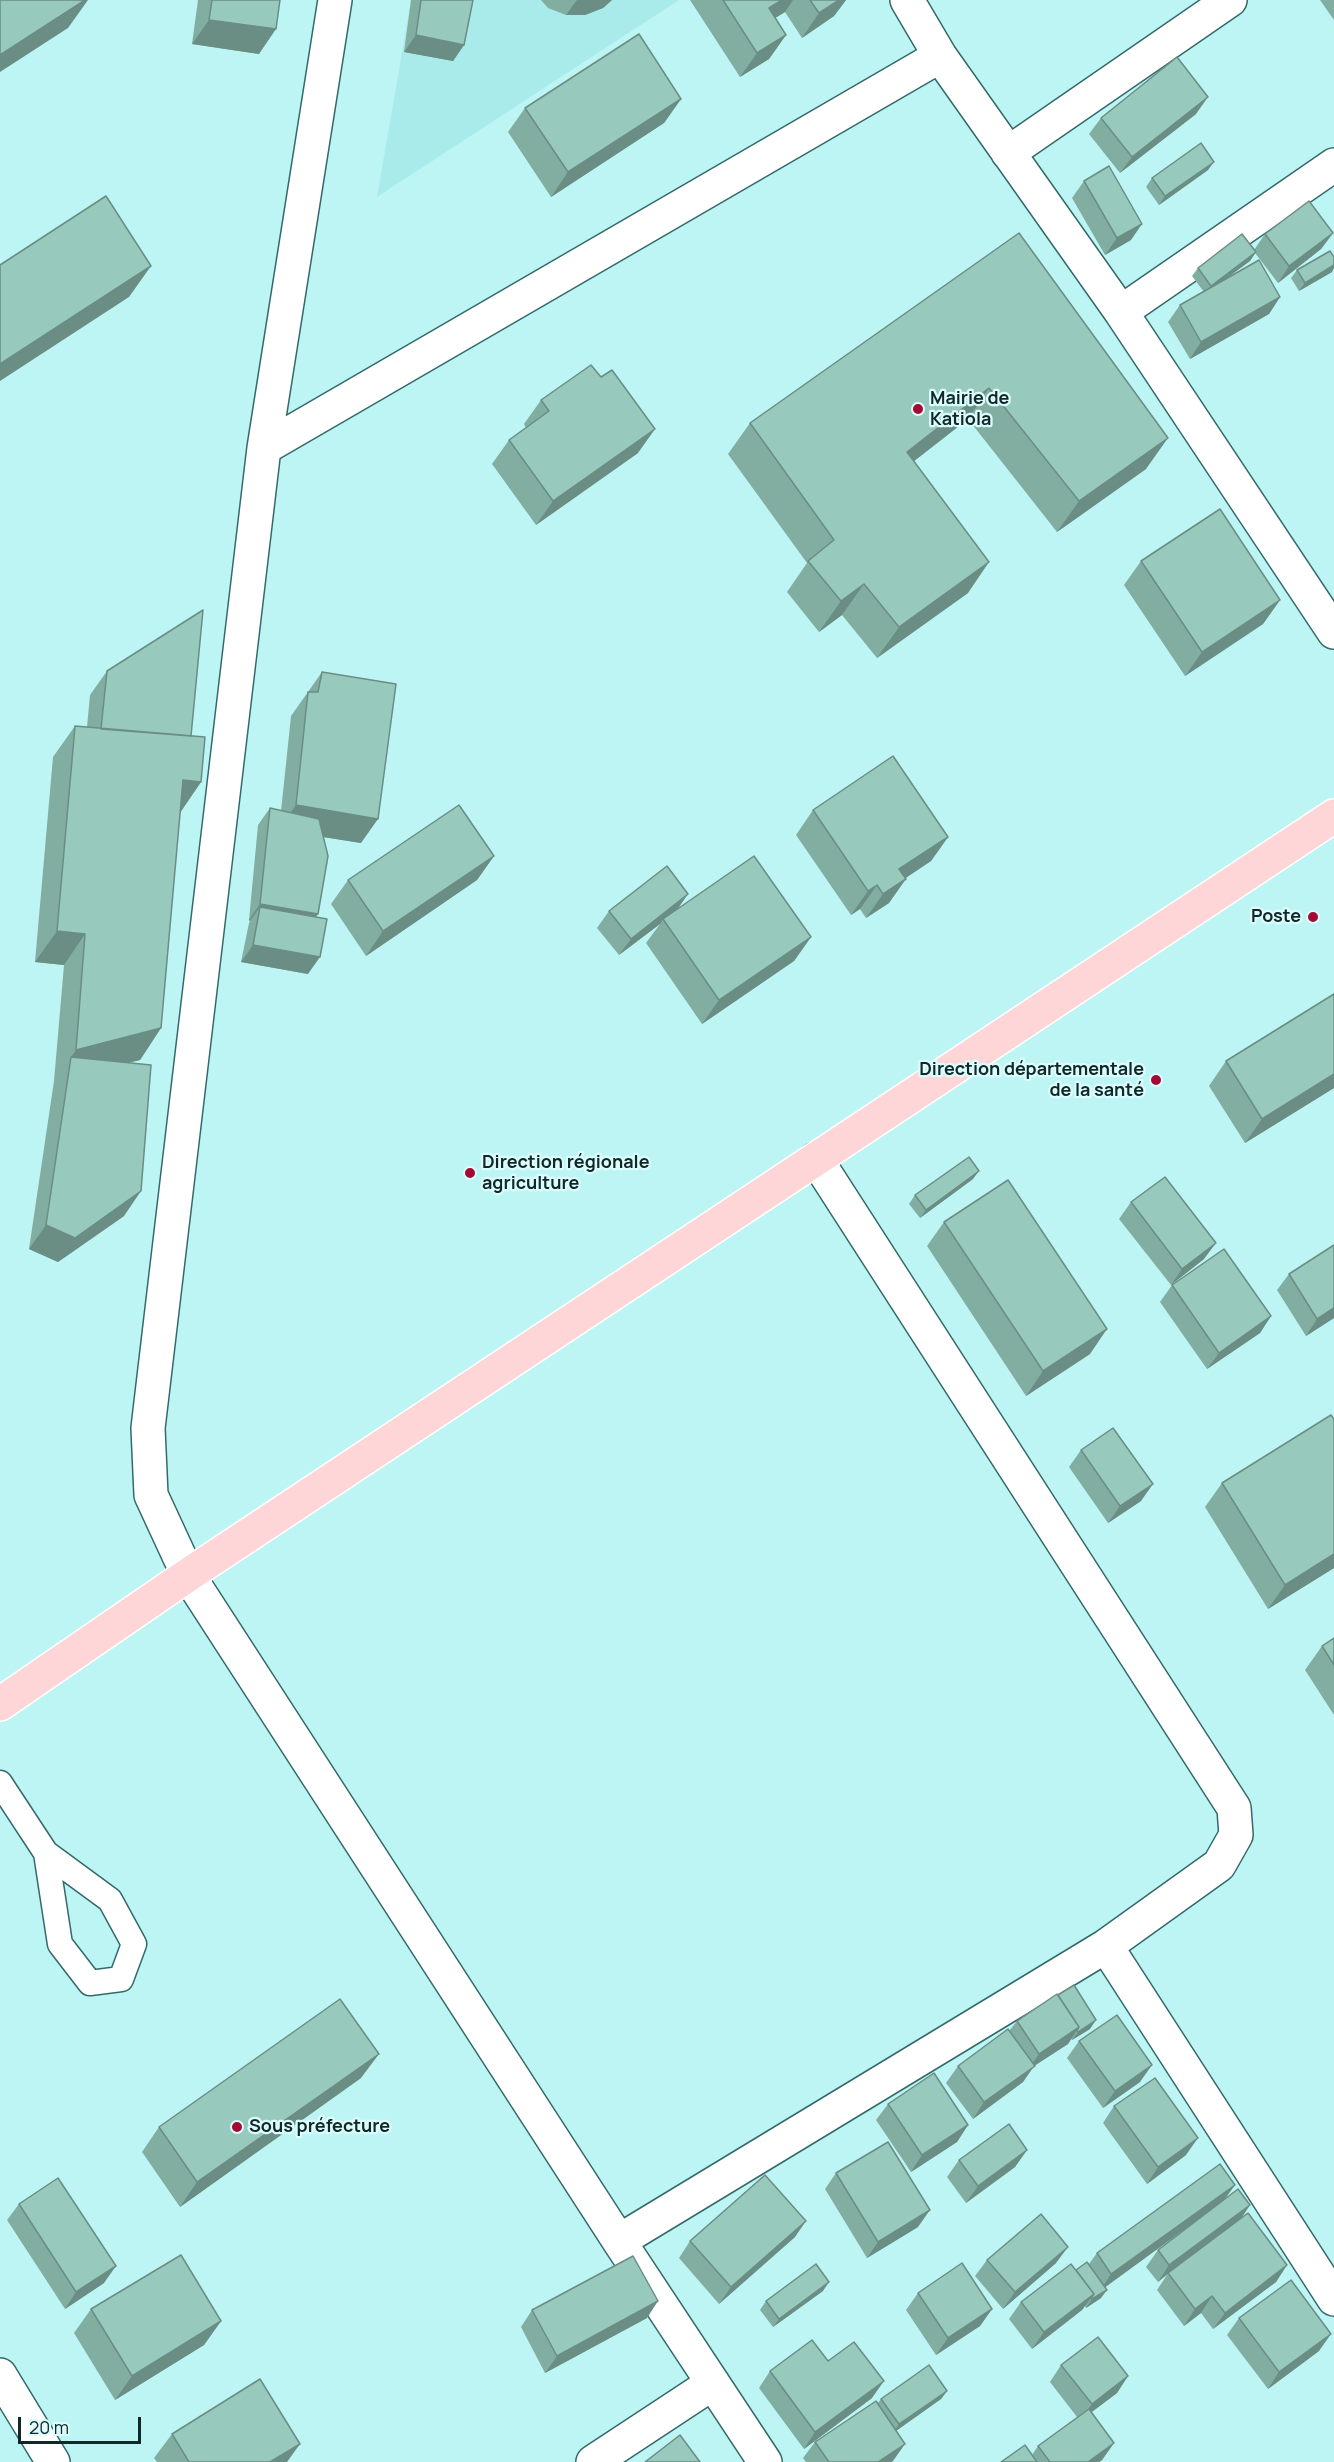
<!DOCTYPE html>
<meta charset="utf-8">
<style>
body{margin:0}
#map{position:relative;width:1334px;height:2462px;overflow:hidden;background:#bdf5f5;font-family:Manrope,sans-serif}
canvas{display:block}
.scale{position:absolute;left:18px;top:2417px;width:123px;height:27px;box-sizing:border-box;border:3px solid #122828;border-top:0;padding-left:8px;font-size:18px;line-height:21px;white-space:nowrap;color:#122828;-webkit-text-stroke:4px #dcfdfd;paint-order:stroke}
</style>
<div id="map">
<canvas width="1334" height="2462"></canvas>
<div class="scale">20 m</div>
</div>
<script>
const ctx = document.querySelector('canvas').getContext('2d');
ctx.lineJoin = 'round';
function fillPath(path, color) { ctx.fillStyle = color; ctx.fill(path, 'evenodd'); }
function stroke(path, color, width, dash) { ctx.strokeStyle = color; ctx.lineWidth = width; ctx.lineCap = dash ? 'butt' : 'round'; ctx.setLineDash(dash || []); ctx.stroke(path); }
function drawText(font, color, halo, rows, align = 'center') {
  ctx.font = font + ' Manrope,sans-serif'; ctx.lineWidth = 4.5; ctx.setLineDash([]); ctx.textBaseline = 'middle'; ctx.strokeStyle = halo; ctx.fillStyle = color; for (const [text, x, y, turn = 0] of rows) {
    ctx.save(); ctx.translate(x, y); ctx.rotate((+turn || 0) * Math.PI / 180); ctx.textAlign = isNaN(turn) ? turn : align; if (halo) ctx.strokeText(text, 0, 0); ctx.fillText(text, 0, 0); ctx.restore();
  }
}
fillPath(new Path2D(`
 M411,0H679L377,197Z`), '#a9ebeb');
const lane = new Path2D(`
 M0,1783L46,1853L110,1900L134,1944L121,1979L90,1983L60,1944L46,1853`);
const street = new Path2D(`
 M335,0L264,448L148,1428L151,1495L188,1575L619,2241L765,2462
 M907,0L940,56L1121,312L1334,632
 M1008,153L1230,0
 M1121,312L1334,165
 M264,448L940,56
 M1106,1946L1334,2299
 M619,2241L1106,1946L1219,1865L1236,1835L1234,1808L816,1159
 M0,2375L53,2462
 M593,2462L713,2383`);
const primary = new Path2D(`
 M0,1704L188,1575L1334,816`);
stroke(lane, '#346969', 27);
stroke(street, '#346969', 36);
stroke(primary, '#fff', 36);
stroke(lane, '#fff', 24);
stroke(street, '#fff', 33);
stroke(primary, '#fed6d7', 33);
fillPath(new Path2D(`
 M198,0H280L259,54L192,44Z
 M411,0H473L464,45L453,61L404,52Z
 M541,0H612L603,8L585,15H566L548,8Z
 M690,0H846L834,16L802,38L785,12L775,18L786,35L769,59L740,77Z
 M1320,0H1334V20Z
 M681,99L664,123L551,197L508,132L525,108Z
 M1196,114L1120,173L1089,134L1101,118Z
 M1208,170L1159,205L1146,187L1152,178Z
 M1084,181L1131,240L1105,255L1072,198Z
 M1019,233L1146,469L1057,532L968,419L914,461L968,593L877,658L842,615L819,632L787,592L807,563L728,454L750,423Z
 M1333,233L1321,249L1278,283L1255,253L1250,261L1224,280L1280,297L1269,314L1190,359L1168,322L1180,305L1204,292L1192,276L1198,268L1254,250L1265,234Z
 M1297,270L1332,272L1299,291L1291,278Z
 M541,400L638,453L536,525L492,464L509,440L526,428L524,424Z
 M1141,561L1280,600L1263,624L1185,676L1124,585Z
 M107,671L191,736L201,782L180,812L161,1028L140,1060L127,1063L124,1216L58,1262L29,1249L54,1081L64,965L35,962L53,757L75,726L87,727L90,695Z
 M322,672L361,843L324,837L316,917L308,974L241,962L249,923L250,921L249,920L258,825L270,808L281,811L291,716Z
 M813,810L948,837L931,861L905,878L889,903L866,918L860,909L851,915L796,835Z
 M494,856L477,880L366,956L331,904L348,880Z
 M678,909L811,937L794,961L702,1024L646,943L660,924L619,955L597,928L609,911Z
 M1334,994V1088L1245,1143L1209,1086L1226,1061Z
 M973,1179L920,1218L909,1204L915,1195Z
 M1131,1202L1204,1259L1171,1285L1119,1219Z
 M944,1222L1090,1354L1026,1396L927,1246Z
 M1334,1245V1318L1306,1336L1277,1290L1289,1274Z
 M1172,1285L1271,1316L1260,1333L1207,1369L1160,1302Z
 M1334,1419V1568L1268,1609L1205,1507L1222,1483Z
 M1081,1450L1141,1501L1108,1523L1069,1467Z
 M1334,1638V1715L1305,1670L1322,1646Z
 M1017,2021L1090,2029L1072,2040L1071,2039L1068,2044L1034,2066L1023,2082L973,2119L946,2083L958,2066L1009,2031Z
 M1079,2041L1140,2082L1103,2108L1067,2058Z
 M361,2078L180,2207L142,2152L159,2127Z
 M888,2104L968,2125L957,2142L911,2172L876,2120Z
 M1114,2106L1186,2155L1147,2184L1103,2123Z
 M1027,2150L1015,2167L966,2203L947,2177L959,2160Z
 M836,2173L918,2227L867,2258L825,2189Z
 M1235,2185L1225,2199L1287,2265L1276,2282L1213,2329L1201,2313L1184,2326L1157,2290L1167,2275L1158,2282L1146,2267L1158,2250L1193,2223L1105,2287L1101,2298L1086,2308L1085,2306L1082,2310L1032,2349L1009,2319L1021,2302L1076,2270L1089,2264L1097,2253Z
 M19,2204L104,2283L65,2309L7,2220Z
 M795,2237L719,2304L679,2258L690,2241Z
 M987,2260L1056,2263L1003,2309L975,2276Z
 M823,2291L773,2327L760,2310L766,2301Z
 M918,2293L992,2309L980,2326L936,2355L906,2310Z
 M91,2309L221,2321L204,2345L115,2400L74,2333Z
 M532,2310L647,2318L545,2373L521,2327Z
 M1239,2318L1319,2351L1268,2389L1227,2335Z
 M828,2361L872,2398L804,2449L759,2388L770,2371Z
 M1061,2365L1128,2376L1117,2393L1091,2412L1114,2443L1102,2460L1099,2462H1001L1032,2455L1038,2446L1077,2417L1050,2382Z
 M947,2391L941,2399L896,2431L893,2461L891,2462H806L803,2458L815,2442L877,2404L881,2399Z
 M172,2434L287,2462H157L154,2458Z`), '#82aea2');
fillPath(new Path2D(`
 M85,0H88L68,28L0,72V55Z
 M577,0H612L603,8L585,15H566Z
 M782,0H793L785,12L752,32L769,8Z
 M839,0H846L834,16L802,38L819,13Z
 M209,20L276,29L259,54L192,44Z
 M416,35L464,45L453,61L404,52Z
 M786,35L769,59L740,77L757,53Z
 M1208,97L1196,114L1120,173L1132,157Z
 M681,99L664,123L551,197L568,172Z
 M1214,162L1208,170L1159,205L1165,196Z
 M1142,224L1131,240L1105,255L1117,238Z
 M1333,233L1321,249L1278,283L1289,266Z
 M1256,252L1250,261L1205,294L1211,286Z
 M1334,265V268L1332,272L1299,291L1305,283Z
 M151,266L129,297L0,381V364Z
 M1280,297L1269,314L1190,359L1201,342Z
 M989,388L968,419L886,483L907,452Z
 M655,429L638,453L536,525L553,501Z
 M1168,438L1146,469L1057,532L1079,501Z
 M989,562L968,593L877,658L899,627Z
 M864,584L842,615L819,632L841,601Z
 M1280,600L1263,624L1185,676L1202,652Z
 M183,780L201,782L180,813Z
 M296,805L378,819L361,843L278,830Z
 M948,837L931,861L882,894L899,869Z
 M494,856L477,880L366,956L383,931Z
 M906,879L889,903L866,918L883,894Z
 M877,885L860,909L851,915L868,891Z
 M688,894L677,910L663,919L660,924L619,955L631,939Z
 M260,904L318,914L307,931L260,907L250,921L249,920Z
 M57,931L85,934L64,965L35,962Z
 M811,937L794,961L702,1024L719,1000Z
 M253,945L320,957L308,974L241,962Z
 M161,1028L140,1060L68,1078L71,1057L54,1081L76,1050Z
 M1334,1074V1088L1245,1143L1262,1119Z
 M979,1171L973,1179L920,1218L926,1210Z
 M141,1191L124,1216L58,1262L29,1249L46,1225Z
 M1216,1243L1204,1259L1171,1285L1182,1269Z
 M1334,1308V1318L1306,1336L1317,1319Z
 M1271,1316L1260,1333L1207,1369L1219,1353Z
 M1107,1329L1090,1354L1026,1396L1043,1371Z
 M1153,1484L1141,1501L1108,1523L1120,1506Z
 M1334,1554V1568L1268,1609L1285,1585Z
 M1096,2020L1090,2029L1072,2040L1078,2032Z
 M1079,2027L1068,2044L1034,2066L1023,2082L973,2119L984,2102L1027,2071L1039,2054Z
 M379,2054L361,2078L180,2207L197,2182Z
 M1152,2065L1140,2082L1103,2108L1115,2091Z
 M968,2125L957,2142L911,2172L922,2155Z
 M1198,2138L1186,2155L1147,2184L1158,2167Z
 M1027,2150L1015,2167L966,2203L978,2186Z
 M1235,2185L1223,2201L1100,2291L1111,2274Z
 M1250,2205L1239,2222L1168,2273L1158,2282L1169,2265Z
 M930,2210L918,2227L867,2258L878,2242Z
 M806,2221L795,2237L719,2304L731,2287Z
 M1068,2247L1056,2263L1003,2309L1015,2292Z
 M1287,2265L1276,2282L1213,2329L1225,2313Z
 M116,2266L104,2283L65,2309L76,2292Z
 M829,2282L823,2291L773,2327L779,2319Z
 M1107,2290L1101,2298L1086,2308L1092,2299Z
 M1094,2294L1082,2310L1032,2349L1044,2332Z
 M1212,2296L1201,2313L1184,2326L1195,2309Z
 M658,2301L647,2318L545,2373L557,2356Z
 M992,2309L980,2326L936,2355L948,2338Z
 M221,2321L204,2345L115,2400L132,2376Z
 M1331,2334L1319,2351L1268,2389L1279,2372Z
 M1128,2376L1117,2393L1080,2421L1092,2404Z
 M884,2381L872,2398L804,2449L815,2432Z
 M947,2391L941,2399L893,2433L899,2424Z
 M1114,2443L1102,2460L1099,2462H1088Z
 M300,2444L287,2462H270Z
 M905,2444L893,2461L891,2462H878Z`), '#6a8d84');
const building = new Path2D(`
 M0,0H85L0,55Z
 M212,0H280L276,29L209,20Z
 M421,0H473L464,45L416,35Z
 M723,0H782L769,8L786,35L757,53Z
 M810,0H839L819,13Z
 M639,34L681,99L568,172L525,108Z
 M1177,57L1208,97L1132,157L1101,118Z
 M1201,143L1214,162L1165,196L1152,178Z
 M1109,166L1142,224L1117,238L1084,181Z
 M106,196L151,266L0,364V265Z
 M1309,201L1333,233L1289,266L1265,234Z
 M1019,233L1168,438L1079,501L989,388L907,452L989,562L899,627L864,584L841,601L808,561L834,540L750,423Z
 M1242,234L1256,252L1211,286L1198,268Z
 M1330,251L1334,257V265L1305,283L1297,270Z
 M1259,260L1280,297L1201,342L1180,305Z
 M591,365L601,377L612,370L655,429L553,501L509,440L549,411L541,400Z
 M1220,509L1280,600L1202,652L1141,561Z
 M203,610L191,736L101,729L107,671Z
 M322,672L396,684L378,819L296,805L308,692H318Z
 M75,726L205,737L201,782L183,780L161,1028L76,1050L85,934L57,931Z
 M893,756L948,837L899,869L906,879L883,894L877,885L868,891L813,810Z
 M459,805L494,856L383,931L348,880Z
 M270,808L319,819L328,856L318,914L260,904Z
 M754,856L811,937L719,1000L663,919Z
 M667,866L688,894L631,939L609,911Z
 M260,907L327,919L320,957L253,945Z
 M1334,994V1074L1262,1119L1226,1061Z
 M71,1057L151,1065L141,1191L75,1238L46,1225Z
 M969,1157L979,1171L926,1210L915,1195Z
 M1165,1177L1216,1243L1182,1269L1131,1202Z
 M1008,1180L1107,1329L1043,1371L944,1222Z
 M1334,1245V1308L1317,1319L1289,1274Z
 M1224,1249L1271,1316L1219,1353L1172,1285Z
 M1331,1415L1334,1419V1554L1285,1585L1222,1483Z
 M1113,1428L1153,1484L1120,1506L1081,1450Z
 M1334,1638V1665L1322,1646Z
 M1074,1985L1096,2020L1078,2032L1077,2031L1079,2027L1058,1995Z
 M1057,1994L1079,2027L1039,2054L1017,2021Z
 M340,1999L379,2054L197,2182L159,2127Z
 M1117,2015L1152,2065L1115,2091L1079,2041Z
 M1008,2029L1035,2066L984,2102L958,2066Z
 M934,2073L968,2125L922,2155L888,2104Z
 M1155,2078L1198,2138L1158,2167L1114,2106Z
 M1009,2124L1027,2150L978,2186L959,2160Z
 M888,2142L930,2210L878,2242L836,2173Z
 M1220,2164L1235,2185L1111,2274L1097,2253Z
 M765,2175L806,2221L731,2287L690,2241Z
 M58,2178L116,2266L76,2292L19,2204Z
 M1238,2189L1250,2205L1169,2265L1158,2250Z
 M1248,2213L1287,2265L1225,2313L1212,2296L1195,2309L1168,2273Z
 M1041,2214L1068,2247L1015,2292L987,2260Z
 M181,2255L221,2321L132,2376L91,2309Z
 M633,2256L658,2301L557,2356L532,2310Z
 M1087,2262L1107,2290L1092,2299L1091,2298L1094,2294L1076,2270Z
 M962,2263L992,2309L948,2338L918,2293Z
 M816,2264L829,2282L779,2319L766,2301Z
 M1071,2264L1094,2294L1044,2332L1021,2302Z
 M1291,2280L1331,2334L1279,2372L1239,2318Z
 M1098,2337L1128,2376L1092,2404L1061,2365Z
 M812,2340L828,2361L854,2342L884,2381L815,2432L770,2371Z
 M929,2365L947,2391L899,2424L881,2399Z
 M260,2379L300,2444L270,2462H189L172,2434Z
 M876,2401L905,2444L878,2462H829L815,2442Z
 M1089,2409L1114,2443L1088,2462H1050L1038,2446Z
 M680,2435L700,2462H645Z
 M1025,2445L1037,2462H1001Z`);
fillPath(building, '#97cabc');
stroke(building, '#6a8d84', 1.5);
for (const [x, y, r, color] of [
 [918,409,6,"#a50a34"],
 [1313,917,6,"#a50a34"],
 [1156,1080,6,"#a50a34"],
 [470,1173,6,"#a50a34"],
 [237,2127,6,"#a50a34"]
]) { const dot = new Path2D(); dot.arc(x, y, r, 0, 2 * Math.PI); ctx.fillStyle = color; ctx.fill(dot); stroke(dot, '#dcfdfd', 2); }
drawText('bold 18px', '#122828', '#dcfdfd', [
 ["Mairie de",930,399],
 ["Katiola",930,420],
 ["Poste",1301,917,"right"],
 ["Direction départementale",1144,1070,"right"],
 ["de la santé",1144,1091,"right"],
 ["Direction régionale",482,1163],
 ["agriculture",482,1184],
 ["Sous préfecture",249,2127]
], 'left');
</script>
